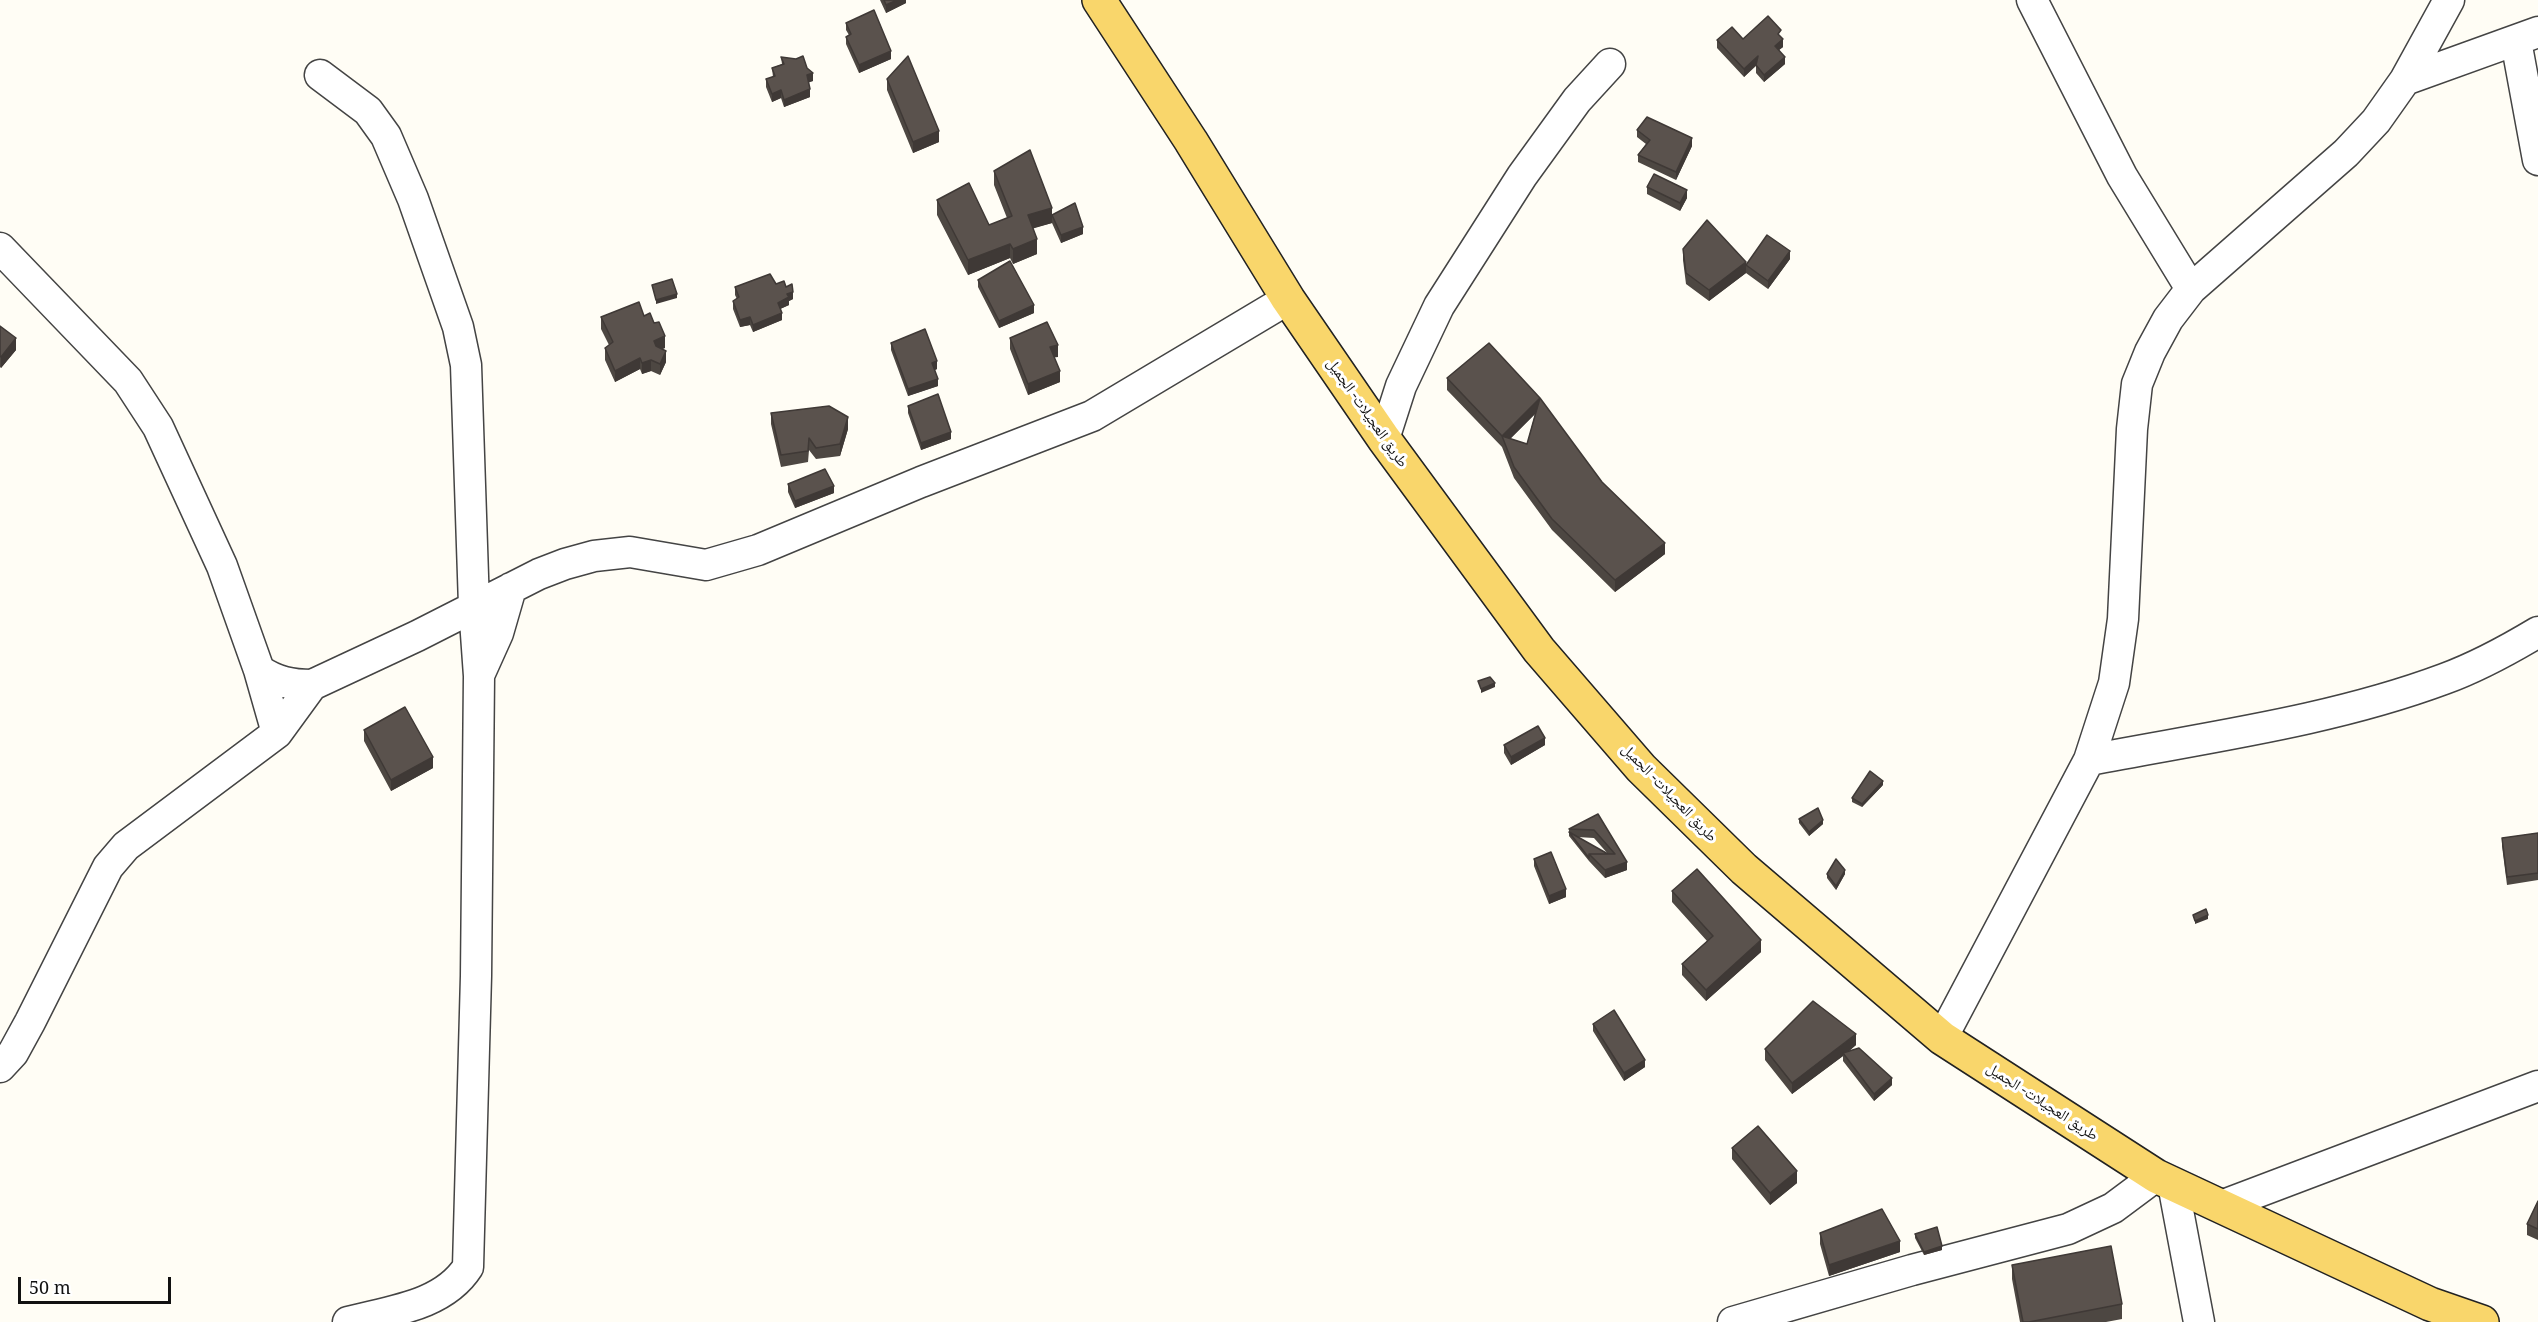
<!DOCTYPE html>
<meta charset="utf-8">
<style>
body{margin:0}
#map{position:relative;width:2538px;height:1322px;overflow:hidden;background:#fffdf5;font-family:"Noto Serif",serif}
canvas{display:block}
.scale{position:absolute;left:18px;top:1277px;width:153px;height:27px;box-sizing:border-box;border:3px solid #111;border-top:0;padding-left:8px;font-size:18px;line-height:21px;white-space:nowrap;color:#111;-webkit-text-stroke:4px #fff;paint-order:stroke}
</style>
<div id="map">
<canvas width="2538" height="1322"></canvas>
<div class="scale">50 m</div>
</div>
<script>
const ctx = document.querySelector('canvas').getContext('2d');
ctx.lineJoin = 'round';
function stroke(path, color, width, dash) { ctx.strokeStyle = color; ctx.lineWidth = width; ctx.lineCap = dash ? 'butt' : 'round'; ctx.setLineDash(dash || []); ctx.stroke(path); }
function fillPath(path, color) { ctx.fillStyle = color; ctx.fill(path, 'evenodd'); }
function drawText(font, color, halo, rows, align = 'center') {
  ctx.font = font + ' "Noto Serif","Noto Naskh Arabic",serif'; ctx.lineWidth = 6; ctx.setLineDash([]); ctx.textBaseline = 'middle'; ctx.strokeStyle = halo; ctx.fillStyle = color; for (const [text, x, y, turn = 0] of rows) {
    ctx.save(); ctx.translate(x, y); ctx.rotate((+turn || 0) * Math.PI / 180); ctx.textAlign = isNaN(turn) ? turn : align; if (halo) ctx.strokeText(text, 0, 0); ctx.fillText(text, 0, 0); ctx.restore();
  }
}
const minor = new Path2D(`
 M2032,0L2122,176L2191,289
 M2516,41L2538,160
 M320,75L368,111L386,136L413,199L458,327L466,365L474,606L479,676L476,976L468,1267C443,1306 390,1311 348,1322
 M2405,80L2538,32
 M0,248L128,381L158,427L222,566L259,670C276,682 292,685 312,685L417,636L539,574L565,564L594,556L630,552L706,565L758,550L921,482L1092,416L1288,299
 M1384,439L1401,386L1439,306L1522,176L1577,100L1610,64
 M259,670L277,733
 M480,673L498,633L511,588
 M2089,760C2208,737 2331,721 2444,679C2477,667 2508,650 2538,632
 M1942,1038L2089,760L2114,683L2123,619L2132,429L2137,384L2150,352L2168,319L2191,289L2346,153L2376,121L2405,80L2449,0
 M0,1067L13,1053L30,1022L108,867L126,846L277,733L312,685
 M2173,1184L2199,1322
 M2221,1206L2538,1086
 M1733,1322L1912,1270L2068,1229L2113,1208L2156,1176`);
const major = new Path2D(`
 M1099,0L1191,141L1288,299L1384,439L1539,650L1641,768L1744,869L1942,1038L2156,1176L2430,1304L2482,1322`);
stroke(minor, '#444', 33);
stroke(major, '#222', 36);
stroke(minor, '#fff', 30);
stroke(major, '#f9d66b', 33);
fillPath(new Path2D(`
 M880,0H906V3L886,13Z
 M846,23L891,59L859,73L846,44V37L849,35L846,30Z
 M1781,38L1783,47L1779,50L1785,64L1764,82L1756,73V66L1744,77L1717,48V40Z
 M781,57L813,81L808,82L810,97L784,107L781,98L772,102L766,87V79L773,77L772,68L782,64Z
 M887,79L939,142L913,153L887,90Z
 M1637,130L1692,146L1676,180L1638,162V155L1646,144L1637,137Z
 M994,171L1052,223L1033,228L1037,254L1013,264L1010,258L968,275L937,215V200L989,225L1007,218L994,185Z
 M1647,187L1687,198L1680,211L1647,194Z
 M1052,215L1083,234L1061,243L1052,223Z
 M1683,249L1746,265L1790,259L1768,289L1746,273L1709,301L1686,284L1683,260Z
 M978,280L1034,313L999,328L978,287Z
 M776,284L786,287L793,299L789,301V305L780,309L782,320L753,332L750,325L740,327L733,309V301L737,299L735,295V287Z
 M644,316L665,348L662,349L666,362L660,375L651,371L642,374L640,369L615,382L605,360V348L609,345L601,329V317Z
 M0,326L16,350L1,368L0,367Z
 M1010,338L1058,357H1054L1060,382L1028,395L1010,349Z
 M891,343L937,369L935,370L938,386L908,396L891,350Z
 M1489,343L1602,482L1665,554L1615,592L1552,530L1514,478L1502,447L1447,390V378ZM1535,414L1527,444L1510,439Z
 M908,406L951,439L921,450L908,413Z
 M771,413L848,429L840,456L816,459L809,450L808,462L781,467L771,424Z
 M788,484L834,493L795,508L788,492Z
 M364,730L433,768L391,791L364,741Z
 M1504,745H1545L1511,765L1504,753Z
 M1883,785L1862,807L1852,802V798Z
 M1598,814L1627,870L1605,878L1589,861L1569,836V829ZM1577,837L1594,838L1608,854Z
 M1799,819L1823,824L1809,836L1799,823Z
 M2538,833V880L2507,885L2502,846V838Z
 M1534,859L1566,897L1549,904L1534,866Z
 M1827,874H1845L1836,890L1827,878Z
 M1672,891L1761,952L1706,1001L1682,975V964L1707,941L1672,902Z
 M1593,1024L1645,1067L1624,1081L1593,1031Z
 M1856,1045L1848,1052L1892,1085L1874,1101L1843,1061V1056L1792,1094L1765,1060V1049Z
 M1732,1148L1797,1183L1770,1205L1732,1159Z
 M2538,1201V1240L2527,1235V1224Z
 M1820,1233L1900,1252L1829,1276L1820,1244Z
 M1915,1234L1942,1250L1924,1255L1915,1238Z
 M2012,1265L2122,1304V1319L2106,1322H2020L2012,1279Z`), '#4d4742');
fillPath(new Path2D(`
 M897,0H906V3L886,13V5Z
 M1783,39V47L1775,53V46Z
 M891,51V59L859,73V65Z
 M1758,56V63L1744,77V69Z
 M1785,57V64L1764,82V75Z
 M813,73V81L807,83V75Z
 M810,89V97L784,107V100Z
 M781,90V98L772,102V94Z
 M939,131V142L913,153V142Z
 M1692,138V146L1676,180V172Z
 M1687,190V198L1680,211V203Z
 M1052,208V223L1028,230V215Z
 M1083,227V234L1061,243V235Z
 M1037,239V254L1013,264V249Z
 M1010,244V258L968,275V260Z
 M1790,251V259L1768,289V281Z
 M1746,262V273L1709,301V290Z
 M793,292V299L789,301V305L778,310V303L787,294Z
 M677,294V298L656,304V300Z
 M1034,305V313L999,328V321Z
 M782,313V320L753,332V325Z
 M750,317V325L740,327V320Z
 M665,336V348L654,352V341Z
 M16,338V350L1,368V357Z
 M1058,345V357L1050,358V347Z
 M666,351V362L660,375V364Z
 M640,358V369L615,382V371Z
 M651,360V371L642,374V363Z
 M937,361V369L932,371V363Z
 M1060,371V382L1028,395V384Z
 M938,379V386L908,396V389Z
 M1540,398V409L1505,444L1502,436Z
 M848,417V429L840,456V444Z
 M951,432V439L921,450V443Z
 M834,486V493L795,508V501Z
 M1665,543V554L1615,592V580Z
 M1495,683V687L1481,693V689Z
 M1545,738V745L1511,765V757Z
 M433,757V768L391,791V780Z
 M1883,781V785L1862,807V804Z
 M1823,820V824L1809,836V832Z
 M1627,862V870L1605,878V870Z
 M1845,870V874L1836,890V886Z
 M1566,889V897L1549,904V896Z
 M2208,915V919L2195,924V921Z
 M1761,940V952L1706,1001V990Z
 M1856,1034V1045L1844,1055L1843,1053V1056L1792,1094V1083Z
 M1645,1060V1067L1624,1081V1073Z
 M1892,1078V1085L1874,1101V1094Z
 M1797,1171V1183L1770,1205V1193Z
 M1900,1241V1252L1829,1276V1265Z
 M1942,1246V1250L1924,1255V1252Z`), '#3f3936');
const building = new Path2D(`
 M884,0H897L886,5Z
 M874,10L891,51L859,65L846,37L851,34L846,23Z
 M1768,16L1781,30L1778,34L1783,39L1775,46L1785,57L1764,75L1756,65L1758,56L1744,69L1717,40L1732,27L1743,39Z
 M803,56L807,68L813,73L807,75L810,89L784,100L781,90L772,94L766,79L775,76L772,68L784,64L781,57L796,59Z
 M908,56L939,131L913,142L887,79Z
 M1647,117L1692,138L1676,172L1638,155L1650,140L1637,130Z
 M1030,150L1052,208L1028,215L1037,239L1013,249L1010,244L968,260L937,200L969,183L989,225L1012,216L994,171Z
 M1654,174L1687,190L1680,203L1647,187Z
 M1075,203L1083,227L1061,235L1052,215Z
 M1707,220L1746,262L1709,290L1686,273L1683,249Z
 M1767,235L1790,251L1768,281L1746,265Z
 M1010,261L1034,305L999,321L978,280Z
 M770,274L776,284L784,281L786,287L792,284L793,292L787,294L789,297L778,303L782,313L753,325L750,317L740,320L733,301L739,297L735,287Z
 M672,279L677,294L656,300L652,285Z
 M639,302L644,316L650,313L654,323L659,322L665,336L654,341L656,346L666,351L660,364L651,360L642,363L640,358L615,371L605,348L613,342L601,317Z
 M1047,322L1058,345L1050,347L1060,371L1028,384L1010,338Z
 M0,326L16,338L1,357L0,356Z
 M925,329L937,361L932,363L938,379L908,389L891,343Z
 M1489,343L1540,398L1602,482L1665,543L1615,580L1552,519L1514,467L1502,436L1447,378ZM1540,398L1527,444L1502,436Z
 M938,394L951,432L921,443L908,406Z
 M829,406L848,417L840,444L816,448L809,438L808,451L781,455L771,413Z
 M825,469L834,486L795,501L788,484Z
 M1490,677L1495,683L1481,689L1478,681Z
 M405,707L433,757L391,780L364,730Z
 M1538,726L1545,738L1511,757L1504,745Z
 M1870,771L1883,781L1862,804L1852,798Z
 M1818,808L1823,820L1809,832L1799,819Z
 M1598,814L1627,862L1605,870L1589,854H1615L1594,830L1569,829Z
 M1569,832L1608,854H1589V858Z
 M2538,833V873L2507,877L2502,838Z
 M1551,852L1566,889L1549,896L1534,859Z
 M1836,859L1845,870L1836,886L1827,874Z
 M1697,869L1761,940L1706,990L1682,964L1713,936L1672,891Z
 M2206,909L2208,915L2195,921L2193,915Z
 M1813,1001L1856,1034L1792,1083L1765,1049Z
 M1614,1010L1645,1060L1624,1073L1593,1024Z
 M1859,1048L1892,1078L1874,1094L1843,1053Z
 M1758,1126L1797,1171L1770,1193L1732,1148Z
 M2538,1201V1229L2527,1224Z
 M1882,1209L1900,1241L1829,1265L1820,1233Z
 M1937,1227L1942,1246L1924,1252L1915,1234Z
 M2111,1246L2122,1304L2029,1322H2023L2012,1265Z`);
fillPath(building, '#5a524d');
stroke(building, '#3f3936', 1.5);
drawText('15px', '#111', '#fff', [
 ["طريق العجيلات- الجميل",1367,413,55],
 ["طريق العجيلات- الجميل",1669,793,46],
 ["طريق العجيلات- الجميل",2042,1102,33]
]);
</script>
